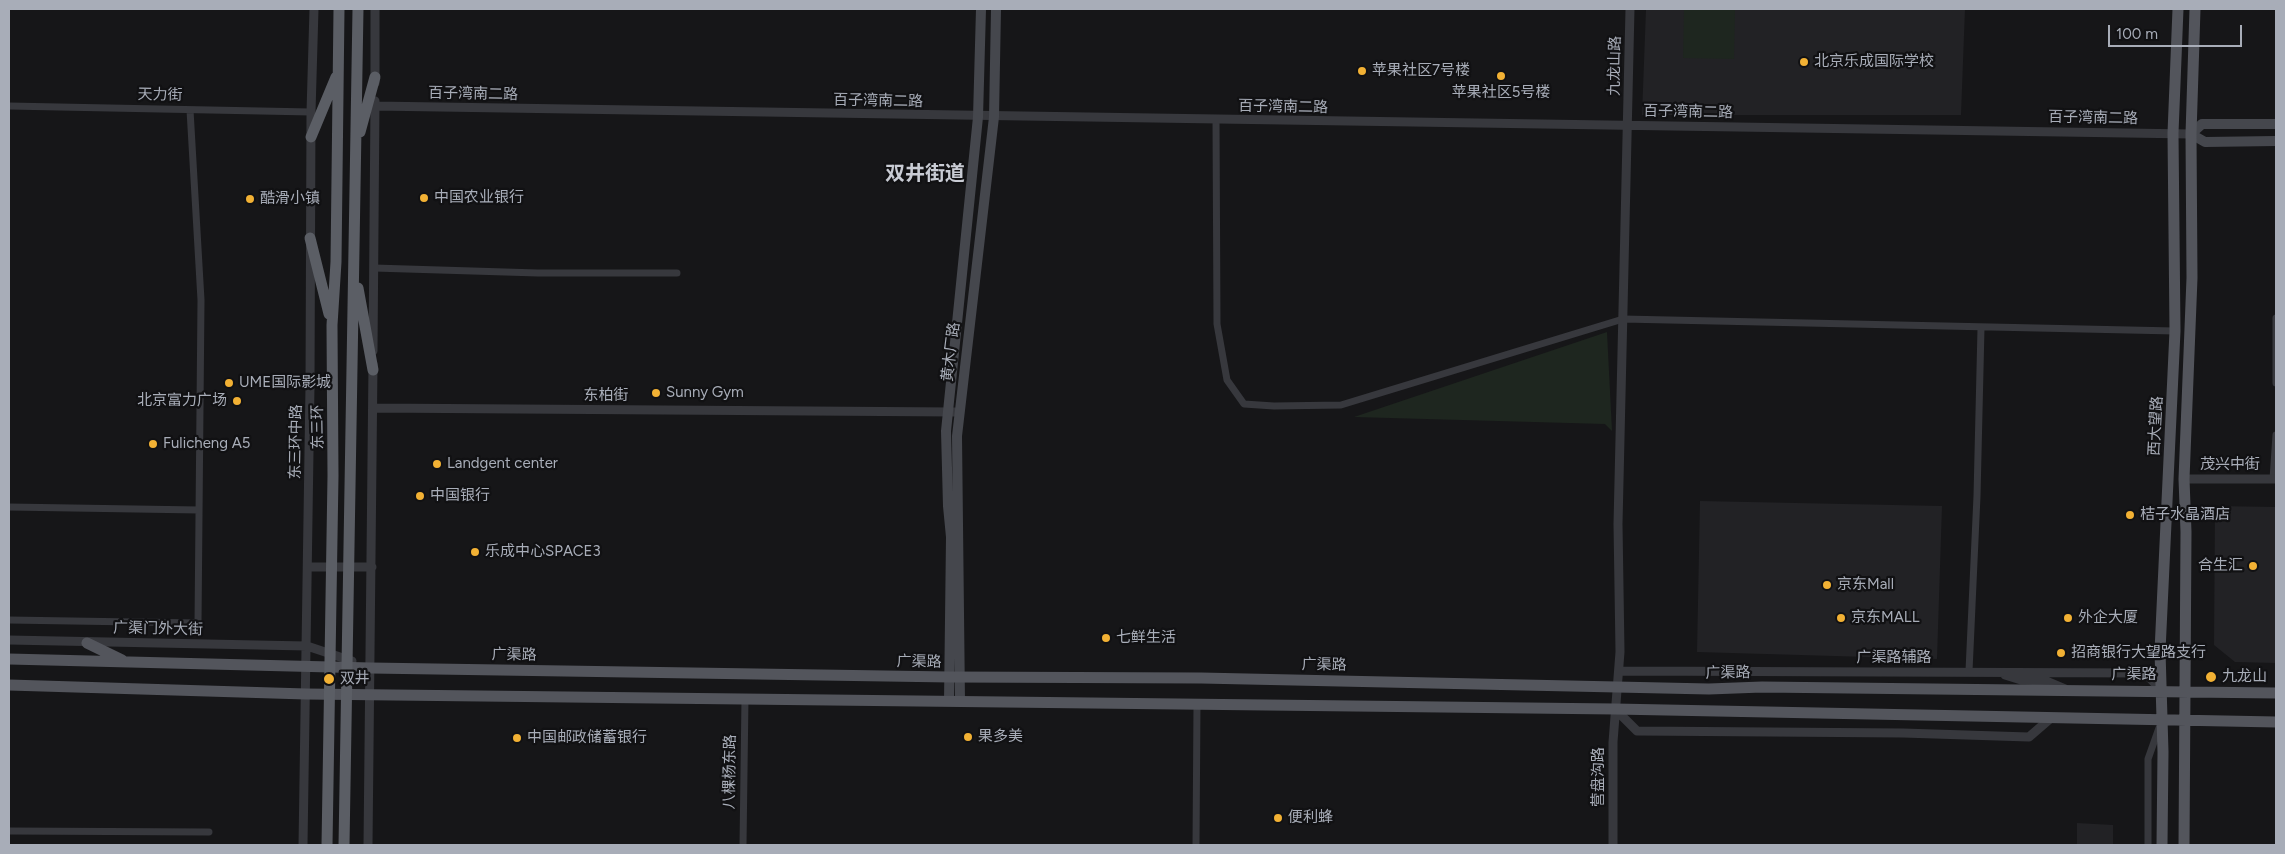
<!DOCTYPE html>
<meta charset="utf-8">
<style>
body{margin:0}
#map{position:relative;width:2285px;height:854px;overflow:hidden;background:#161618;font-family:Figtree,sans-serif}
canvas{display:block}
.frame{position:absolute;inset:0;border:10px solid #a8adb8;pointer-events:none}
.scale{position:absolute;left:2108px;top:25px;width:134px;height:22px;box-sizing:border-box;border:2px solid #a8adb8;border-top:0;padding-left:6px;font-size:15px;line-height:18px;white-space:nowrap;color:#a8adb8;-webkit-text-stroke:4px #111113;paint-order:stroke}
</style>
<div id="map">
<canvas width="2285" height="854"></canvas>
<div class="frame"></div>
<div class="scale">100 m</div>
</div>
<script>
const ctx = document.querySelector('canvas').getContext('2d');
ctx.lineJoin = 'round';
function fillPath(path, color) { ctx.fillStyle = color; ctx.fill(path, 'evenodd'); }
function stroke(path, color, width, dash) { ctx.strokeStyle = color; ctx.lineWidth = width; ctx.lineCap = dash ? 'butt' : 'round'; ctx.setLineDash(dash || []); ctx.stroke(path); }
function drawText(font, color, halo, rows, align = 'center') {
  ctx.font = font + ' Figtree,"Noto Sans SC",sans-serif'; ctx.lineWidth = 4.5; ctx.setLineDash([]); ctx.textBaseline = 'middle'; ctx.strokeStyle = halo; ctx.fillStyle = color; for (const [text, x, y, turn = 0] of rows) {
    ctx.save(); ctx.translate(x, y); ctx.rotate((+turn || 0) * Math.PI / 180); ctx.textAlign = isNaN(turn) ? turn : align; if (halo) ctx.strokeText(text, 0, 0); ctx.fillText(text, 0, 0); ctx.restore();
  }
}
fillPath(new Path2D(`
 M1646,9H1965L1961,115H1642Z
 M1700,501L1942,506L1937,659L1697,652Z
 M2215,506L2276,507V663L2235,662L2214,645Z
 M2077,823L2113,825V845H2077Z`), '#222225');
fillPath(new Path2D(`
 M1684,9H1735L1734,59L1683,58Z
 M1607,332L1612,431L1605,424L1354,417Z`), '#1e261f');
stroke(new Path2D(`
 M9,106L311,112
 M1216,120L1217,324L1227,380L1244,404L1274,406L1341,405L1623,319L2175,331
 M374,268L538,273H677
 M2276,318V383
 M2273,479L2276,435
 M9,507L199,510
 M9,620L198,623L201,300L190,110
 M1969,671L1977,496L1981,328
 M9,831L209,832
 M743,845L745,698
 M1196,845L1197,704
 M2148,845V759L2159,728`), '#37383d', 7);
stroke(new Path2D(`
 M375,83V9
 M375,106L2191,134
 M373,351L375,101
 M373,408L955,412
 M2184,479H2276
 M308,567H372
 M9,640L307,646L352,661
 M1619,671L2145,673L2161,690
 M2005,675L2021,680L2046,681L2065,689
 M1615,709L1637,731L1903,733L2029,737L2051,718
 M303,845L310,386L311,112L314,9
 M368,845L373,364
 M1613,845V742L1620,652L1618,524L1630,9`), '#37383d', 9);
stroke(new Path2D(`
 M2276,124H2202L2191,134L2205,142L2276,141
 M949,701L951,537L948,506L946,431L978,117L981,9
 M960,701L957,436L994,117L996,9`), '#45474d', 10);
stroke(new Path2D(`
 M87,643L122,660
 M9,659L371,668L950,677L1201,678L1709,689L1762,687L2276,693
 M9,685L306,694L1615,709L2276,722
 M2162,845L2163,752L2160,651L2175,331L2173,133L2178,9
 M2184,845L2186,532L2184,479L2192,278L2191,134L2195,9`), '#53555c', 11);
stroke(new Path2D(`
 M360,132L375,77
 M311,137L336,77
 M310,238L329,314
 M358,288L373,370
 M327,845L333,476L332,325L336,262L339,9
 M344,845L358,9`), '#5b5e65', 11);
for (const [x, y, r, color] of [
 [1804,62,5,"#f2b134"],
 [1362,71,5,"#f2b134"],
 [1501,76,5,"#f2b134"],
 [424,198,5,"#f2b134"],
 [250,199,5,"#f2b134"],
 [229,383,5,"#f2b134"],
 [656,393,5,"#f2b134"],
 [237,401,5,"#f2b134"],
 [153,444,5,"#f2b134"],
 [437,464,5,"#f2b134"],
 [420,496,5,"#f2b134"],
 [2130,515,5,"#f2b134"],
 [475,552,5,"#f2b134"],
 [2253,566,5,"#f2b134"],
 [1827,585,5,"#f2b134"],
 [1841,618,5,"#f2b134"],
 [2068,618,5,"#f2b134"],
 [1106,638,5,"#f2b134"],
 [2061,653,5,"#f2b134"],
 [2211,677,6,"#f2b134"],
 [329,679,6,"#f2b134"],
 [968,737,5,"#f2b134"],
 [517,738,5,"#f2b134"],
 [1278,818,5,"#f2b134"]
]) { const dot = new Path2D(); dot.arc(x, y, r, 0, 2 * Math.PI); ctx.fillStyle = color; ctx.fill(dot); stroke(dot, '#111113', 2); }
drawText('15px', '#a8adb8', '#111113', [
 ["北京乐成国际学校",1814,62],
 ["苹果社区7号楼",1372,71],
 ["苹果社区5号楼",1501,93,"center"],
 ["中国农业银行",434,198],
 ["酷滑小镇",260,199],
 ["UME国际影城",239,383],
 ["Sunny Gym",666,393],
 ["北京富力广场",227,401,"right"],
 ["Fulicheng A5",163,444],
 ["Landgent center",447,464],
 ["中国银行",430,496],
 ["桔子水晶酒店",2140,515],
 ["乐成中心SPACE3",485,552],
 ["合生汇",2243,566,"right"],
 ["京东Mall",1837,585],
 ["京东MALL",1851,618],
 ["外企大厦",2078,618],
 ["七鲜生活",1116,638],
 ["招商银行大望路支行",2071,653],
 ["九龙山",2222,677],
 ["双井",340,679],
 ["果多美",978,737],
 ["中国邮政储蓄银行",527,738],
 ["便利蜂",1288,818]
], 'left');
drawText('15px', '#a8adb8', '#111113', [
 ["九龙山路",1615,66,-89],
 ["百子湾南二路",473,94,1],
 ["天力街",160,95,1],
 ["百子湾南二路",878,101,1],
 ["百子湾南二路",1283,107,1],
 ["百子湾南二路",1688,112,1],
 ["百子湾南二路",2093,118,1],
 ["黄木厂路",951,352,-83],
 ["东柏街",606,396],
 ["西大望路",2156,426,-87],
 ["东三环",318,427,-91],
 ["东三环中路",296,442,-89],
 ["茂兴中街",2230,465],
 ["广渠门外大街",158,629,1],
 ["广渠路",514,655,1],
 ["广渠路辅路",1894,658],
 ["广渠路",919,662,1],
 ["广渠路",1324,665,1],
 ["广渠路",1728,673,-1],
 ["广渠路",2134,675],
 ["八棵杨东路",730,772,-89],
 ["营盘沟路",1599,777,-90]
]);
drawText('bold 20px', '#c9ccd4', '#111113', [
 ["双井街道",925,174]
]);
</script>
